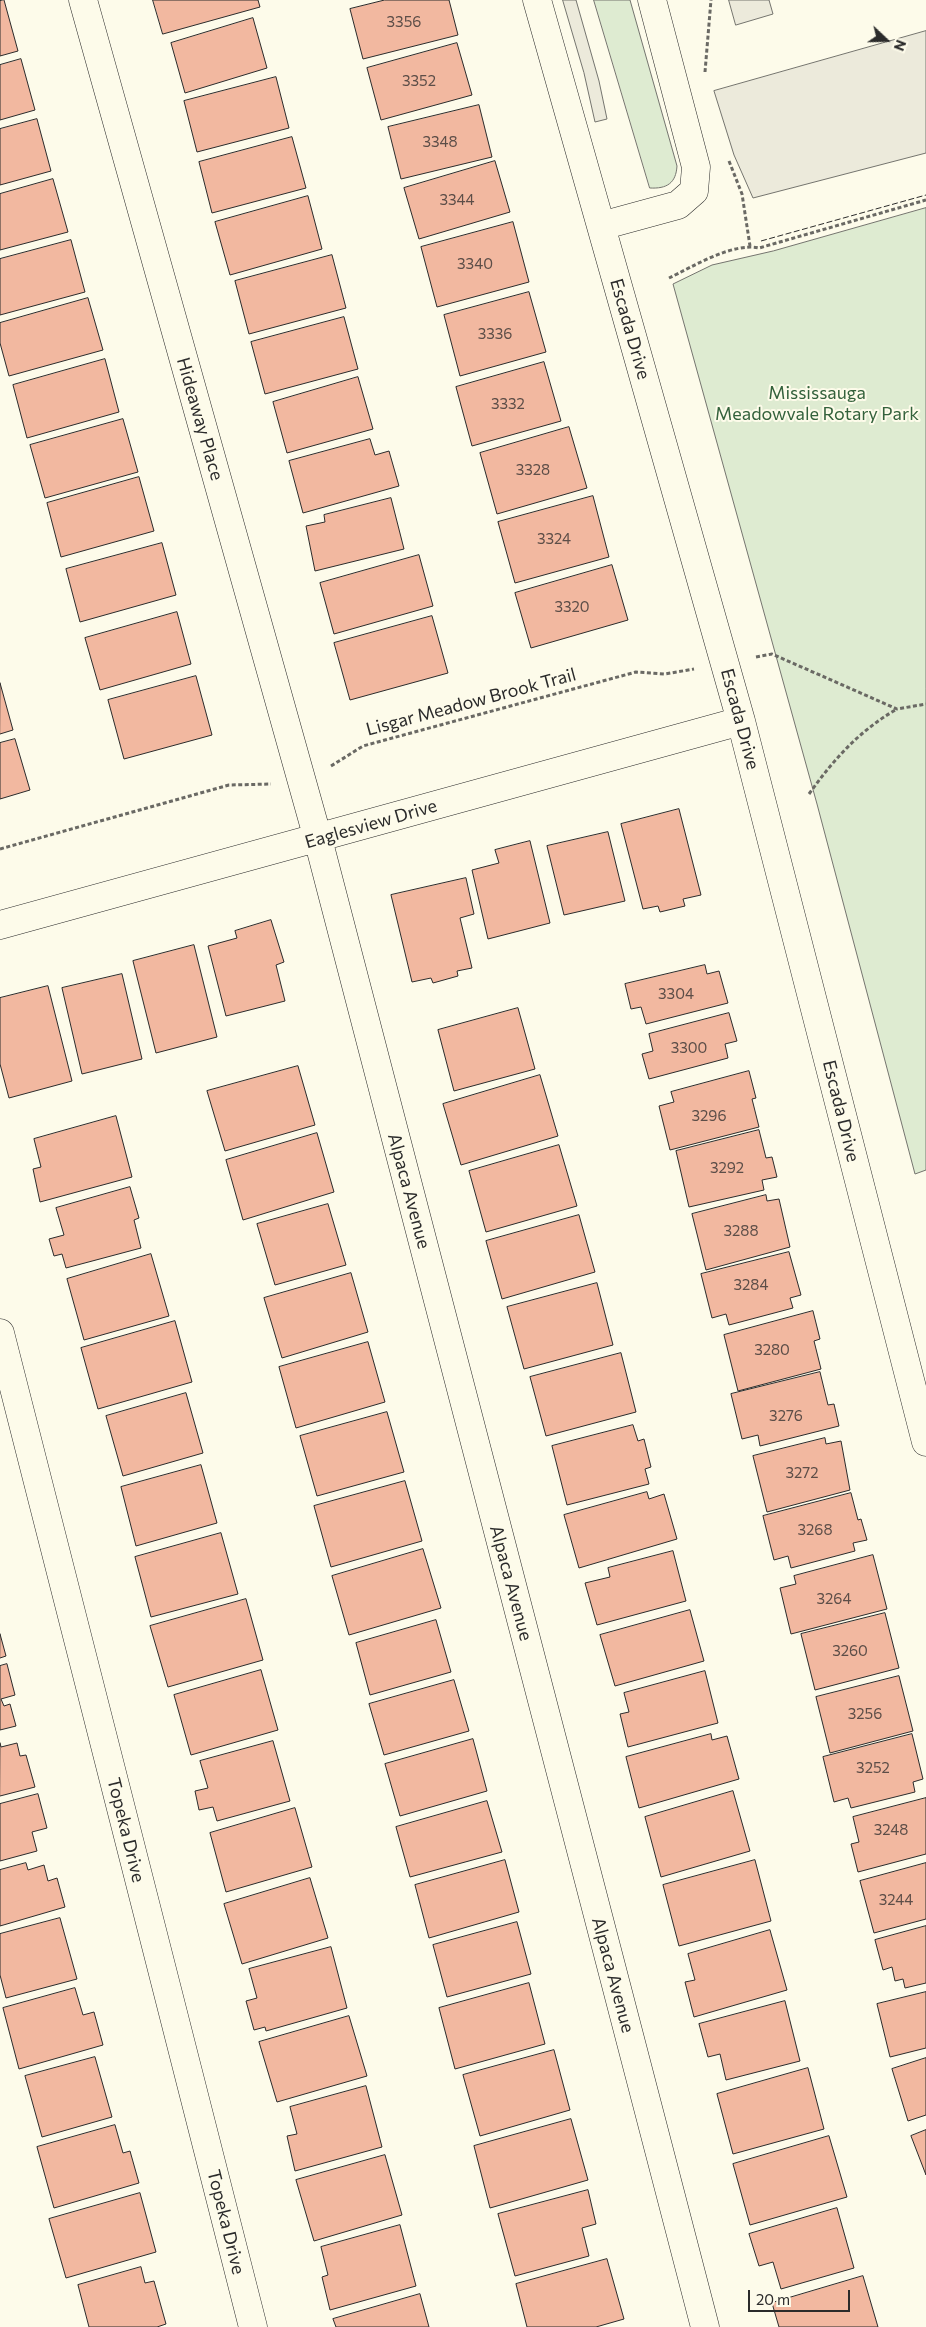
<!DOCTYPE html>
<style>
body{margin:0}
#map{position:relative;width:926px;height:2327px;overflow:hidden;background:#fdfbea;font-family:Commissioner,sans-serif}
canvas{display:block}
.north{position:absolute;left:861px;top:15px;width:50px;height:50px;-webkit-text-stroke:4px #fdfbea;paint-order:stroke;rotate:111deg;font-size:14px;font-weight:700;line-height:20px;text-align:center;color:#2b2b2b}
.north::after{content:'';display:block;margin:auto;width:18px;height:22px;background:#2b2b2b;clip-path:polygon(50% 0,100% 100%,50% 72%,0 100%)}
.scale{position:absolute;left:748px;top:2290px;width:102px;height:22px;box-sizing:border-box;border:2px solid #2b2b2b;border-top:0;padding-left:6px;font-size:15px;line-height:18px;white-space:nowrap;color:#2b2b2b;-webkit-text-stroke:4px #fdfbea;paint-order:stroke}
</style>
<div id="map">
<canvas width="926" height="2327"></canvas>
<div class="north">N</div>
<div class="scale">20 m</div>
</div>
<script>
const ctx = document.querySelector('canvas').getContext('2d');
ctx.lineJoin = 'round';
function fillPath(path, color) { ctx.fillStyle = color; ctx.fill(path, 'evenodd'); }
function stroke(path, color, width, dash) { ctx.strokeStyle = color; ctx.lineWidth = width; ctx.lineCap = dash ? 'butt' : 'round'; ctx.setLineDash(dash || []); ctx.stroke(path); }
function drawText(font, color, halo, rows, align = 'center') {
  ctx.font = font + ' Commissioner,sans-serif'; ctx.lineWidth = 4; ctx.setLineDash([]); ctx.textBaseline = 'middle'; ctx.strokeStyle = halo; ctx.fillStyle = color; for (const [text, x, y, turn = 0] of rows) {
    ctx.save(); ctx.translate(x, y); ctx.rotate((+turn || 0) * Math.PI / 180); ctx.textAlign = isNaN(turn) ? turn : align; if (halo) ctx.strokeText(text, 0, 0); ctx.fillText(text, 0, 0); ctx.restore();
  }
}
const green = new Path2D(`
 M594,0H630L677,166C676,183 667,189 650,188Z
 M926,208V1170L915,1174L817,804L673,284L712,265L773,251Z`);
fillPath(green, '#deebd1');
stroke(green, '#74746e', 1);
const parking = new Path2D(`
 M563,0H576L599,81L607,119L595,122L584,73Z
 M729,0H769L773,14L736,25Z
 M926,31V153L753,198L734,155L714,91Z`);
fillPath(parking, '#eceadb');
stroke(parking, '#74746e', 1);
const building = new Path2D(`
 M4,0L18,51L0,56V1Z
 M153,0H258L260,7L163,34Z
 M385,0H449L458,35L363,59L350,9Z
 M253,18L267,68L185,93L171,43Z
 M457,43L472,95L381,120L367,68Z
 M21,59L35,110L0,120V65Z
 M276,77L289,128L197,152L184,101Z
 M479,105L492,157L401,179L388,127Z
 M37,119L51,171L0,185V129Z
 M292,137L306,188L212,213L199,162Z
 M495,161L510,212L419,239L404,188Z
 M53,179L68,232L0,250V194Z
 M308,196L322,249L230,275L215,222Z
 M513,222L529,282L437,307L421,247Z
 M71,240L85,292L0,315V259Z
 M332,255L346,308L249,334L235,281Z
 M529,292L546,352L460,376L444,315Z
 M88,298L103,350L9,376L0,343V323Z
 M344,317L358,369L265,394L251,342Z
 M105,359L119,412L27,438L13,385Z
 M544,362L561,421L472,446L456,387Z
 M358,377L373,429L287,453L273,402Z
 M123,419L138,472L45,498L30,445Z
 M569,427L587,488L497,514L480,453Z
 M370,439L375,455L389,451L399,486L303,513L289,461Z
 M139,477L154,531L61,557L47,503Z
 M593,496L609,557L515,583L498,522Z
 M391,498L404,549L315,571L306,526L325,522L324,515Z
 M162,543L176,595L80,622L66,569Z
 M419,555L433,606L334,634L320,583Z
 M612,565L628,620L531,648L515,593Z
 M177,612L191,664L100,690L85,638Z
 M432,616L448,673L350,700L334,643Z
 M196,676L212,735L124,759L108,700Z
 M0,683L13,730L0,734Z
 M15,739L30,790L0,799V743Z
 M679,809L701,895L683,899L685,906L660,912L658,906L643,909L621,824Z
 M608,832L625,901L564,915L547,846Z
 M530,841L550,923L488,939L472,870L499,863L495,850Z
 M466,878L474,914L460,918L472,968L457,971L458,976L433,983L431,978L412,982L391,895Z
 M271,920L284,962L276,965L285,1001L226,1016L208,946L237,938L235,931Z
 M194,945L217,1037L156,1053L133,961Z
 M705,965L707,974L719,971L728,1003L646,1024L641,1007L631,1009L625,984Z
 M122,974L142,1059L82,1074L62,988Z
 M48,986L72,1081L9,1098L0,1064V998Z
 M518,1008L535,1069L454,1091L438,1030Z
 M729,1013L737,1041L725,1044L728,1058L649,1079L642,1054L653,1051L649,1034Z
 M298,1066L315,1125L225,1151L207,1091Z
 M749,1071L756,1098L752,1099L759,1127L670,1150L659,1106L674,1102L671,1092Z
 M540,1075L558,1136L461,1165L443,1104Z
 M116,1116L132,1177L40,1202L33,1169L41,1167L34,1139Z
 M759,1130L766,1158L772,1157L777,1177L762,1180L764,1190L689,1207L676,1151Z
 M317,1133L334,1192L243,1220L226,1160Z
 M559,1145L577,1206L486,1232L469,1171Z
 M130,1187L139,1218L134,1220L141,1248L66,1268L62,1254L54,1256L49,1239L64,1235L56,1208Z
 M766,1195L767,1201L779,1199L790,1247L706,1270L692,1214Z
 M328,1204L346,1265L275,1285L257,1224Z
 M579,1215L595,1272L502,1299L486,1241Z
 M789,1252L801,1295L790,1298L793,1308L729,1325L726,1314L712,1318L701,1274Z
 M151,1254L169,1316L84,1340L67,1279Z
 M351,1273L368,1332L282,1358L264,1298Z
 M597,1283L613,1345L524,1369L507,1307Z
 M813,1311L820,1339L814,1341L821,1369L738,1391L724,1335Z
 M175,1321L192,1382L98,1409L81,1348Z
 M368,1342L385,1402L296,1428L279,1367Z
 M621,1353L636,1412L546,1436L530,1377Z
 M820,1372L828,1405L834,1404L839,1426L760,1446L758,1435L742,1439L731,1394Z
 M186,1393L203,1453L123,1476L106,1416Z
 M387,1412L404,1472L317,1496L300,1436Z
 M633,1425L638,1441L644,1439L651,1467L645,1469L649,1484L567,1505L552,1446Z
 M825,1438L826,1444L841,1441L850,1490L767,1512L753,1456Z
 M201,1465L217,1523L136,1546L121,1487Z
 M405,1481L422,1541L331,1567L314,1506Z
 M647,1492L649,1499L664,1494L677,1539L579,1568L564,1515Z
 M851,1493L858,1520L861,1519L867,1540L853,1543L855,1551L791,1568L788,1556L774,1560L763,1516Z
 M221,1533L238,1594L151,1617L135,1557Z
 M423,1549L441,1608L349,1635L332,1576Z
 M673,1551L686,1601L597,1625L585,1583L610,1577L608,1568Z
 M873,1555L887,1609L791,1634L780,1588L796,1584L794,1576Z
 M246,1599L263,1660L168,1687L150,1626Z
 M690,1610L704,1661L615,1686L600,1635Z
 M885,1613L899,1668L815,1690L801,1634Z
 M436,1620L451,1672L370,1695L356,1643Z
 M0,1634L6,1656L0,1658Z
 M7,1664L15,1695L1,1699L4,1706L10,1704L16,1726L0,1730V1666Z
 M261,1670L278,1730L191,1755L174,1695Z
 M705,1671L718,1723L628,1747L620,1714L629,1712L624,1693Z
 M899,1676L913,1731L830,1753L816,1697Z
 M454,1680L469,1731L384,1755L369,1704Z
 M711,1734L712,1740L727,1736L739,1779L639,1808L626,1757Z
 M912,1734L923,1779L913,1782L915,1792L851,1808L848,1798L834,1802L823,1757Z
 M473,1739L487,1791L400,1816L385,1764Z
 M273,1741L290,1801L217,1821L213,1807L199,1810L195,1791L208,1788L200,1761Z
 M0,1743L1,1747L17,1743L20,1756L26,1755L35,1787L0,1796Z
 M733,1791L750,1851L661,1877L645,1817Z
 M38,1794L47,1828L32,1832L37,1851L0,1861V1804Z
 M926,1798V1854L858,1872L851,1844L859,1842L853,1817Z
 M487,1801L502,1852L410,1877L396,1827Z
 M295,1808L312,1867L226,1892L210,1833Z
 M505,1860L519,1912L429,1938L415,1885Z
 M755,1860L771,1921L679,1946L663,1885Z
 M26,1863L28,1870L44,1865L48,1881L57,1878L65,1907L0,1926V1870Z
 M926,1863V1919L874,1933L860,1881Z
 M310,1878L328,1938L242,1964L224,1904Z
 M60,1918L77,1979L6,1998L0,1975V1934Z
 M517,1922L531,1974L447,1997L433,1945Z
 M926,1926V1983L905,1988L903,1979L895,1981L892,1967L883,1970L875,1940Z
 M770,1930L787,1990L694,2017L685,1982L695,1980L688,1954Z
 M331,1947L347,2008L266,2031L265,2027L254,2030L246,2001L257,1998L249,1969Z
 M529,1983L545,2044L455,2069L439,2008Z
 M75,1988L83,2015L94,2012L103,2045L19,2069L3,2008Z
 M926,1992V2048L890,2057L877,2004Z
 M785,2001L800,2061L726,2080L720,2054L708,2057L699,2024Z
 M349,2016L367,2076L277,2102L259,2042Z
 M554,2050L570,2110L480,2136L463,2075Z
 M95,2057L112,2117L42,2137L25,2076Z
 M926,2058V2115L908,2121L892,2069Z
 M808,2068L824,2129L733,2154L717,2094Z
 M366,2086L382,2147L295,2171L287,2136L297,2134L290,2107Z
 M571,2119L588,2180L490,2208L474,2146Z
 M115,2125L123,2153L130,2151L139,2183L54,2208L37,2147Z
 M926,2130V2175L911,2136Z
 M829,2136L847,2197L750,2225L733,2164Z
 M385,2155L402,2215L314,2241L296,2180Z
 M588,2190L596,2224L582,2228L589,2256L515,2276L498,2214Z
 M140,2193L156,2252L66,2278L49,2219Z
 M837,2208L854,2268L781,2289L773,2262L759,2266L749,2234Z
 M400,2225L416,2286L330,2310L322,2277L328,2275L321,2247Z
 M607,2259L624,2319L596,2327H527L516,2284Z
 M141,2267L145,2283L154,2281L166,2324L157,2327H89L78,2285Z
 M863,2276L878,2327H779L772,2303Z
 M420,2294L429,2327H336L333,2319Z`);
fillPath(building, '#f2b8a0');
stroke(building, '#2b2b2b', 1);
const minor = new Path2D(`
 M83,0L318,839L705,2327
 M537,0L741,721L926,1442
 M601,226L678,205L694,191L696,167L652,0
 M0,925L741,721
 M0,1333L253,2327`);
stroke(minor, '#2b2b2b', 29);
stroke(new Path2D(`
 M705,72L711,0
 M729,161L742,194L750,246
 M669,278C692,267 733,242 759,248L926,200
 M756,657L772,654L897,709L926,704
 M331,766L363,746L636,672L665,674L694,669
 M809,794C834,759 859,731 897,709
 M0,849L229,785L271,784`), '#6a6964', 3, [4, 2.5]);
stroke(minor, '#fdfbea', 28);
stroke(new Path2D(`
 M761,241L926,195`), '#2b2b2b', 1, [6, 2.5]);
drawText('15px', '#5d4e48', null, [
 ["3356",404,22],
 ["3352",419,81],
 ["3348",440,142],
 ["3344",457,200],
 ["3340",475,264],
 ["3336",495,334],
 ["3332",508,404],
 ["3328",533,470],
 ["3324",554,539],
 ["3320",572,607],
 ["3304",676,994],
 ["3300",689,1048],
 ["3296",709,1116],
 ["3292",727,1168],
 ["3288",741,1231],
 ["3284",751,1285],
 ["3280",772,1350],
 ["3276",786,1416],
 ["3272",802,1473],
 ["3268",815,1530],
 ["3264",834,1599],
 ["3260",850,1651],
 ["3256",865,1714],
 ["3252",873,1768],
 ["3248",891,1830],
 ["3244",896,1900]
]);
drawText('18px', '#2b2b2b', '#fdfbea', [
 ["Escada Drive",630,329,74],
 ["Hideaway Place",200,419,74],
 ["Lisgar Meadow Brook Trail",471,702,-15],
 ["Escada Drive",740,719,75],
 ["Eaglesview Drive",371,824,-16],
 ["Escada Drive",841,1111,76],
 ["Alpaca Avenue",409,1191,75],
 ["Alpaca Avenue",511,1583,75],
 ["Topeka Drive",126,1830,76],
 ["Alpaca Avenue",613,1975,75],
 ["Topeka Drive",226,2222,76]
]);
drawText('18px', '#34623c', '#fdfbea', [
 ["Mississauga",817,393],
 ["Meadowvale Rotary Park",817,414]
]);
</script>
